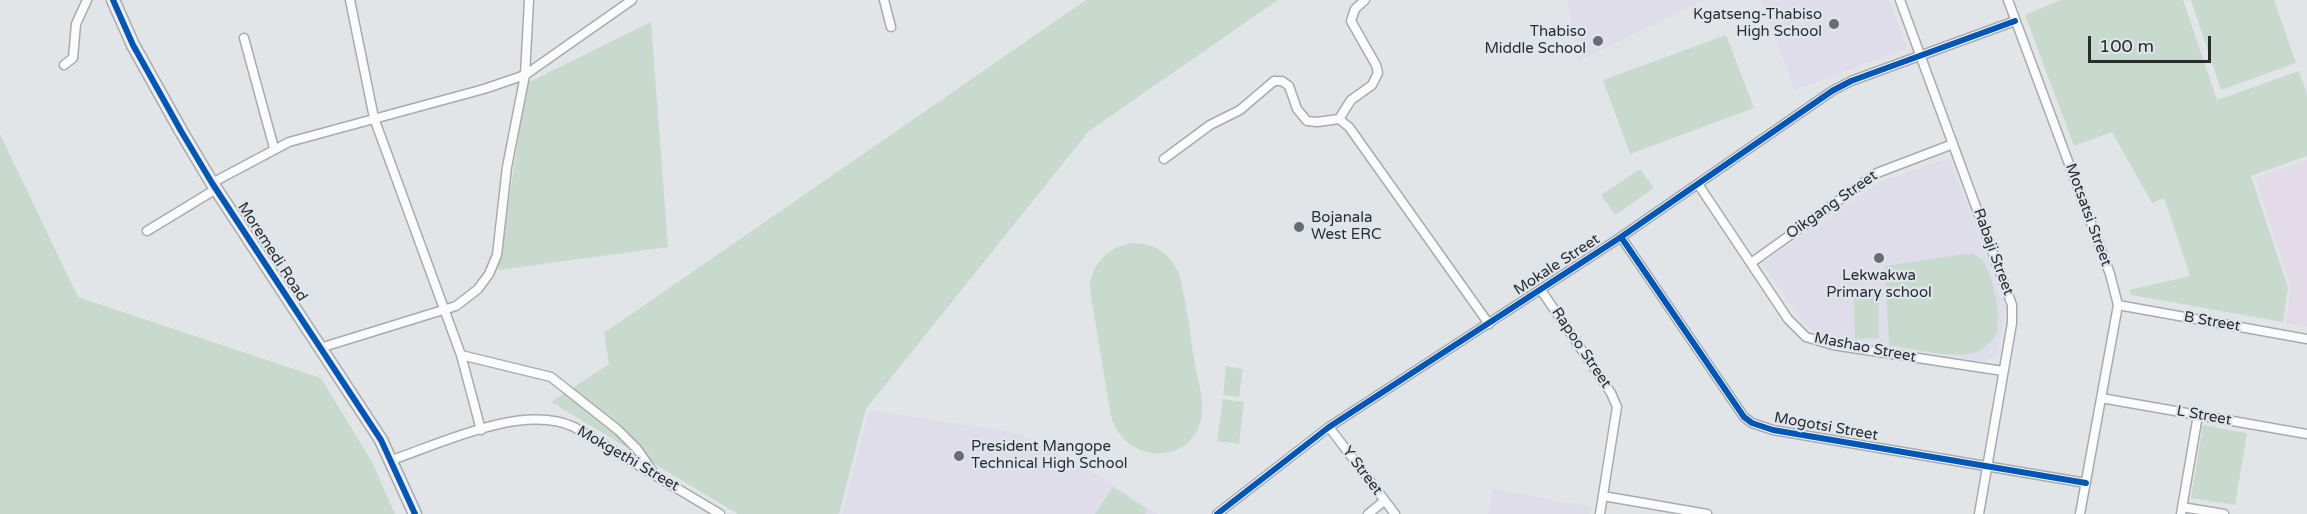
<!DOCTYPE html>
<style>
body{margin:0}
#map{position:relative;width:2307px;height:514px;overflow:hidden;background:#e2e5e8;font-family:"Varela Round",sans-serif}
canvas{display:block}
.scale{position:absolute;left:2088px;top:36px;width:123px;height:27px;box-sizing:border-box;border:3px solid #2a2d30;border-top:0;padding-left:8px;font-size:18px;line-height:21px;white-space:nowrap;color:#2a2d30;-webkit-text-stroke:4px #dee6ec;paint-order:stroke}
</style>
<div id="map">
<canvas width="2307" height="514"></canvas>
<div class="scale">100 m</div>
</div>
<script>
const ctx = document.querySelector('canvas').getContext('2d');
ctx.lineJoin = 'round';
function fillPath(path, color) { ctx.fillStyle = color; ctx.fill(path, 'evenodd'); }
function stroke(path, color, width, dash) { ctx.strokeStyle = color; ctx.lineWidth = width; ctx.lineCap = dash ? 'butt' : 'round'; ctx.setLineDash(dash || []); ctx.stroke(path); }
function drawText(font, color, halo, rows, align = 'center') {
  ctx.font = font + ' "Varela Round",sans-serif'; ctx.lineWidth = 4.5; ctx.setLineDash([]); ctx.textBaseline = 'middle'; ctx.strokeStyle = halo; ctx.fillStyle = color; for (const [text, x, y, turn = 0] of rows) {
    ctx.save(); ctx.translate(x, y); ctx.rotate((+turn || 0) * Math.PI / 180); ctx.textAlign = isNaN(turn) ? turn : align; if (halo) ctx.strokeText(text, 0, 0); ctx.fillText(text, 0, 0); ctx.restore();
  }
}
fillPath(new Path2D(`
 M2307,160V327L2285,323L2291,288L2255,178Z`), '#e3dce8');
fillPath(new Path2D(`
 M1567,0H1704L1579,61Z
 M1761,0H1889L1907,48L1795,90Z
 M1949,158L2006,309L1997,355L1985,361L1836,340L1818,334L1805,325L1762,264L1879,182Z
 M869,410L1018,433L1103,478L1158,514H842Z
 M1493,489L1591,507L1590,514H1488Z`), '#dfddea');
fillPath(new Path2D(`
 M1086,0H1278L1089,131L866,409L839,514H738L551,402L609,364L604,333Z
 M2061,0H2183L2217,100L2299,71L2307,94V156L2251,176L2288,288L2283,322L2131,295L2129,290L2190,276L2164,198L2152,203L2112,132L2074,146L2025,15Z
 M2191,0H2274L2296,63L2221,90Z
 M651,22L668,247L498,270L527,83Z
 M1726,35L1754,108L1630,154L1603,80Z
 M0,134L78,297L321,378L372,462L395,514H0Z
 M1640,169L1654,188L1615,215L1601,195Z
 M1132,243C1154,243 1170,253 1179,274C1187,303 1190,335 1195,365C1198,380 1204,399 1202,415C1194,467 1124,465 1111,416L1091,297L1090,281L1095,267L1105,255L1117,247Z
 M1972,253C1973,254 1979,257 1980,258C1992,269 2003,318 1996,333C1993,342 1984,349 1976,352C1959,360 1909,348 1889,345L1885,266Z
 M1878,289L1879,338L1855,339L1853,290Z
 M1226,366L1243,369L1239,397L1223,395Z
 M1223,399L1244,402L1239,444L1217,441Z
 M2203,425L2247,433L2235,505L2191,498Z
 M1113,487L1148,510L1145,514H1095Z`), '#c8dace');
const street = new Path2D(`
 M350,0L374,118L461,355L481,430
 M884,0L891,27
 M1900,0L2012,305V323L1979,514
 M2008,0L2110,274L2118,305L2080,514
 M244,38L274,148
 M64,65L73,58L76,24L87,0
 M1339,119L1351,100L1372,85L1378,73L1376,65L1351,21L1355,9L1365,0
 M1164,159L1210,125L1240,110L1274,81H1282L1289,86L1297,109L1307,121L1317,122L1339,119L1349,127L1489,324
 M212,183L289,142L484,89L525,75L632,0
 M1698,184L1788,319L1806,337L1833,345L2003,371
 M147,231L216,189
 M1621,237L1744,417L1752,423L1773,430L2086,483
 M1751,263L1877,173L1953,144
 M1541,290L1611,393L1617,407L1600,514
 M2118,305L2307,339
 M320,348L456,306L478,289L489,274L497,255L507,167L525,75L529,0
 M461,355L551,377L618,430L637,449L653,472
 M2101,398L2307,434
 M1329,427L1395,514
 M392,460C442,443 523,403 574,427L720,514
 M1603,496L1707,514
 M2182,507L2224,514
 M1217,514L1329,427L1621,237L1832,91L1851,81L2015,21
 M1368,514L1384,501
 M2181,514L2198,415`);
const secondary = new Path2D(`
 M113,0L133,45L181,131L212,183L381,440L415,514`);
stroke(street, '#a8abad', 11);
stroke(secondary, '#a8abad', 15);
stroke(street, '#fbfbfc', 8);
stroke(secondary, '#f1efed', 12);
stroke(new Path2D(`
 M113,0L133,45L181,131L212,183L381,440L415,514
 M1621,237L1744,417L1752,423L1773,430L2086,483
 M1217,514L1329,427L1621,237L1832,91L1851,81L2015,21`), '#0057b8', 6);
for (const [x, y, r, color] of [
 [1834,24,6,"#6a6d70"],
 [1598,41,6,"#6a6d70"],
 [1299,227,6,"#6a6d70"],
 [1879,258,6,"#6a6d70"],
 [959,456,6,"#6a6d70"]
]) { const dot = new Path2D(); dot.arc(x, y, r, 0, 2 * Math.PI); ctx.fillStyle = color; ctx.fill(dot); stroke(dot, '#dee6ec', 2); }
drawText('15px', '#2a2d30', '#dee6ec', [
 ["Kgatseng-Thabiso",1822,15],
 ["High School",1822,32],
 ["Thabiso",1586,32],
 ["Middle School",1586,49],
 ["Bojanala",1311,218,"left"],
 ["West ERC",1311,235,"left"],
 ["Lekwakwa",1879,276,"center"],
 ["Primary school",1879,293,"center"],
 ["President Mangope",971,447,"left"],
 ["Technical High School",971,464,"left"]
], 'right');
drawText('15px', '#2a2d30', '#dee6ec', [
 ["Oikgang Street",1832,205,-35],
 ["Motsatsi Street",2088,215,70],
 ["Moremedi Road",272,252,57],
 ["Rabaji Street",1993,252,70],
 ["Mokale Street",1557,265,-33],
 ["B Street",2212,322,10],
 ["Rapoo Street",1581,348,56],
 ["Mashao Street",1865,348,11],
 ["L Street",2204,416,10],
 ["Mogotsi Street",1826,427,10],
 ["Mokgethi Street",628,459,30],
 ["Y Street",1362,471,53]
]);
</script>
